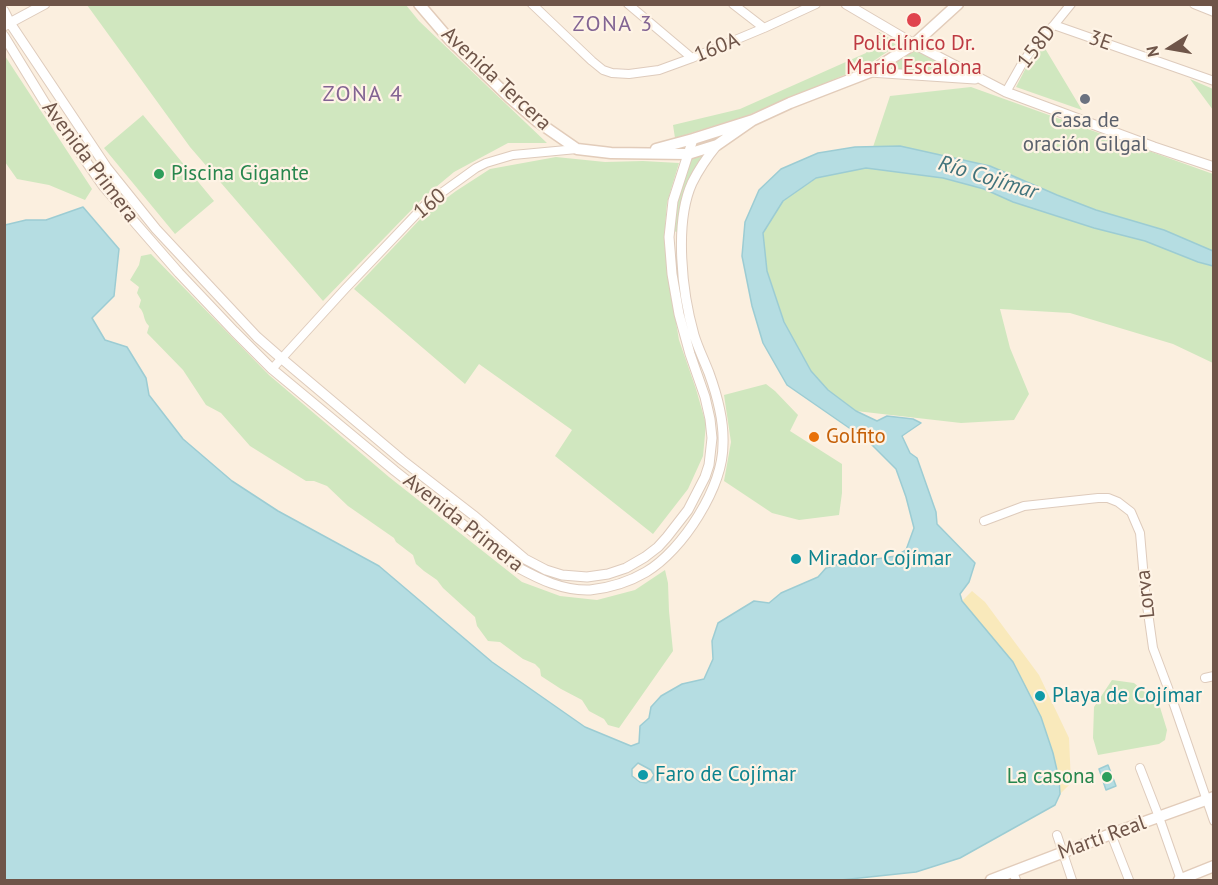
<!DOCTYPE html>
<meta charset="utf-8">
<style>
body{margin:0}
#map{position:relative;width:1218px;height:885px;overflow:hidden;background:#fbefdf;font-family:"PT Sans",sans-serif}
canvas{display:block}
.frame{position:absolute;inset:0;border:6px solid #6f5549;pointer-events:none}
.north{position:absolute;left:1140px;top:18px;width:60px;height:60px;-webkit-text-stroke:4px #fef3e5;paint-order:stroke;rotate:259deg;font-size:16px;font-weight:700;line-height:24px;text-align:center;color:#6f5549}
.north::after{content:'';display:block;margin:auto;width:21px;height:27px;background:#6f5549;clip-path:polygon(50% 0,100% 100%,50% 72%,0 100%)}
</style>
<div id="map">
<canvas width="1218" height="885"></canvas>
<div class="frame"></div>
<div class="north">N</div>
</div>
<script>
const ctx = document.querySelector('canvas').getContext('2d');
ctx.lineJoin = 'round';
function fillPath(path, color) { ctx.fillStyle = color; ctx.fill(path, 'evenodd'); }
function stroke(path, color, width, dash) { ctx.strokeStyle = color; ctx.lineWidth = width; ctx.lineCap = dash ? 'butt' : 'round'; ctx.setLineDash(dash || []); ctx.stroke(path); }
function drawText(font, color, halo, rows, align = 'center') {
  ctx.font = font + ' "PT Sans",sans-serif'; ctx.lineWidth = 4.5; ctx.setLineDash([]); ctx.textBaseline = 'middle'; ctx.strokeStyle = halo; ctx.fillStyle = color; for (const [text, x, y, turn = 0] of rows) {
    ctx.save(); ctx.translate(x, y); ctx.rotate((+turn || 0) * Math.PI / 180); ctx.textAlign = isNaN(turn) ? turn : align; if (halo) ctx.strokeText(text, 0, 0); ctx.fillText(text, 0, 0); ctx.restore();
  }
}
fillPath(new Path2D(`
 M87,5H406L419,21L547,143H508L454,172L424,197L323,301L190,147Z
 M879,32L894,41L896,46L866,66L746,116L675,138L673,125L740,109L866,53Z
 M1043,45L1082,110L1016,87L1030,60Z
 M916,48L964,75L883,69Z
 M5,56L92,189L85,200L49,185L17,179L5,162Z
 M1190,79L1213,89V110Z
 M971,87L1213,174V363L1173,344L1070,313L1000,309L1010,348L1029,394L1014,420L961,423L856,411L828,390L811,371L784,322L767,271L763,233L783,201L816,178L866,168L890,96Z
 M143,115L214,201L175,234L104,148Z
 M706,151L697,164L682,196L677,232L673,231L678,195L691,157Z
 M556,157L605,162L643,161L679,163L667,203L664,240L669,280L679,340L696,389L706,424L703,456L688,489L653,534L555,456L572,430L479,364L465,384L354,289L425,214L456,191L490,169Z
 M151,254L269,375L389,477L522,582L560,596L597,600L635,590L665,570L668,583L669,611L673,651L619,728L608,725L604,719L589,711L582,700L561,689L541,676L540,669L535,664L523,659L500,642L488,641L477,626L475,617L443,588L437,580L424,571L416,564L413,555L396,542L394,538L348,506L327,486L314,481H306L250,446L221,413L206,405L183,370L147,333L149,326C142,319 146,314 139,307L141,300L137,293L139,287L130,280L139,265L141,256Z
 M766,384L775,391L798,415L790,431L842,464V493L839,515L799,520L772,513L724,481L731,442L724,395Z
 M1112,680L1134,683L1159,704L1167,730L1165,740L1159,744L1098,755L1093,738L1094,707Z`), '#d0e7bf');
fillPath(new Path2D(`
 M972,591L985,602L1039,675L1069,738L1071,783L1060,794L1059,779L1053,753L1041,717L962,601Z`), '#f9e9bb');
const water = new Path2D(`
 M900,146L990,166L1057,195L1096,210L1164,230L1213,251V266L1198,262L1145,241L1094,228L1013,202L984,189L943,178L866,168L816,178L783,201L763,233L767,271L784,322L811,371L828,390L856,411L877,421L887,416L913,419L921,423L902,436L910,453L917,458L936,512L937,524L975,563L969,582L960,594L962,601L1013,662L1041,717L1053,753L1059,779L1060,794L1055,805L960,858L916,872L841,880H5V225L26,220H46L83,207L119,249L114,296L92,318L105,340L127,347L146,378L149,395L183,439L232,481L278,511L379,566L492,662L585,727L631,746L639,743L640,726L649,718L651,707L661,696L682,684L704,679L713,659L712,641L718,623L754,601L769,603L781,593L818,577L826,568L861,557L876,559L896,556L906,550L914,528L906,497L896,469L868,441L787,385L763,343L752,306L742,256L745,222L759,190L781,169L818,153L855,147ZM638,763L651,770L654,775L651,780L646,783L640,782L632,776V769Z
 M1108,765L1116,786L1106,790L1099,769Z`);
fillPath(water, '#b5dde2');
stroke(water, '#9cccd3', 1.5);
const minor = new Path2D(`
 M532,4L592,61L603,70L612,73L629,74L659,70L692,58L764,28L816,4
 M628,4L692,58
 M733,4L764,28
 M1194,4L1214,12
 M1054,25L1214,81
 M1006,92L1023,62L1035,45L1054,25L1071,4
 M272,369L345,289L426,204L476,168L486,163L513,155L577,149
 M984,521L1024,506L1098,498H1108L1118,502L1131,512L1140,533L1145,591L1153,648L1171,696L1214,821
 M1205,678L1214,676
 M1140,768L1159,817L1181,880
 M1111,834L1129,880
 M1057,835L1072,880
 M1013,872L1016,880`);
const tertiary = new Path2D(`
 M846,4L914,44L1006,92L1154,147L1214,167
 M4,11L10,23L107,168L156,229L257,337L281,358L402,460L473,515L525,559L546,570L562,575L587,577L608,574L626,568L645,557L658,547L667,537L688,510L705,477L709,465L712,438L710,419L705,397L690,354L679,314L672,274L669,237L673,201L693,139
 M4,26L45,4
 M4,36L45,103L104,187L179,273L234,331L272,369L395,471L517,567C539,579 563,591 590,590C609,588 629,582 646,572C683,550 723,487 723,444C724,420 717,395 709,373C704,360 698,348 694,335C682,293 674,223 692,183C699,169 708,156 717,145
 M870,72L975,79`);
const secondary = new Path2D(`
 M419,4L449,39L509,97L538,122L577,149L611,153L688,154L717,145L753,120
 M656,149L693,139L753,120L790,103L870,72L914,44L958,4
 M991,880L1111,834L1214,797
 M1179,880L1214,866`);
stroke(minor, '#decbbc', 10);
stroke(tertiary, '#decbbc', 11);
stroke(secondary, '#e2ccba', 13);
stroke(minor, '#fff', 8);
stroke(tertiary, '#fff', 9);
stroke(secondary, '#fff', 10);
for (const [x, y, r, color] of [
 [914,20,8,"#e0444e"],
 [1085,99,6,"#6b7280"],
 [159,174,6,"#2e9e5b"],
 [814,437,6,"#e8710a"],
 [796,559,6,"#0f9aa8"],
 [1040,696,6,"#0f9aa8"],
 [643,775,6,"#0f9aa8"],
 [1107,777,6,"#2e9e5b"]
]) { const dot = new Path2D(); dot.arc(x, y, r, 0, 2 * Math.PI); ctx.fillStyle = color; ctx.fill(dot); stroke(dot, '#fef3e5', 2); }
drawText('21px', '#6f5549', '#fef3e5', [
 ["3E",1100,41,19],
 ["158D",1037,47,-52],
 ["160A",717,48,-22],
 ["Avenida Tercera",496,79,43],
 ["Avenida Primera",90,162,53],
 ["160",430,204,-40],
 ["Avenida Primera",463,523,38],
 ["Lorva",1146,594,-96],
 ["Martí Real",1102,838,-20]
]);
drawText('21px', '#be3a42', '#fef3e5', [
 ["Policlínico Dr.",914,44],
 ["Mario Escalona",914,68]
]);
drawText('21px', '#5b616d', '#fef3e5', [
 ["Casa de",1085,121],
 ["oración Gilgal",1085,145]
]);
drawText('21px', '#27864d', '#fef3e5', [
 ["Piscina Gigante",171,174],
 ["La casona",1095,777,"right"]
], 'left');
drawText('21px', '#c56008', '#fef3e5', [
 ["Golfito",826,437]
], 'left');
drawText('21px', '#0d838f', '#fef3e5', [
 ["Mirador Cojímar",808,559],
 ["Playa de Cojímar",1052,696],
 ["Faro de Cojímar",655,775]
], 'left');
ctx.letterSpacing = '1.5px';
drawText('22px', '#826493', '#fef3e5', [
 ["ZONA 3",613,25],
 ["ZONA 4",363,95]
]);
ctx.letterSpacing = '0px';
drawText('italic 22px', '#41737b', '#fef3e5', [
 ["Río Cojímar",988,178,17]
]);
</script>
